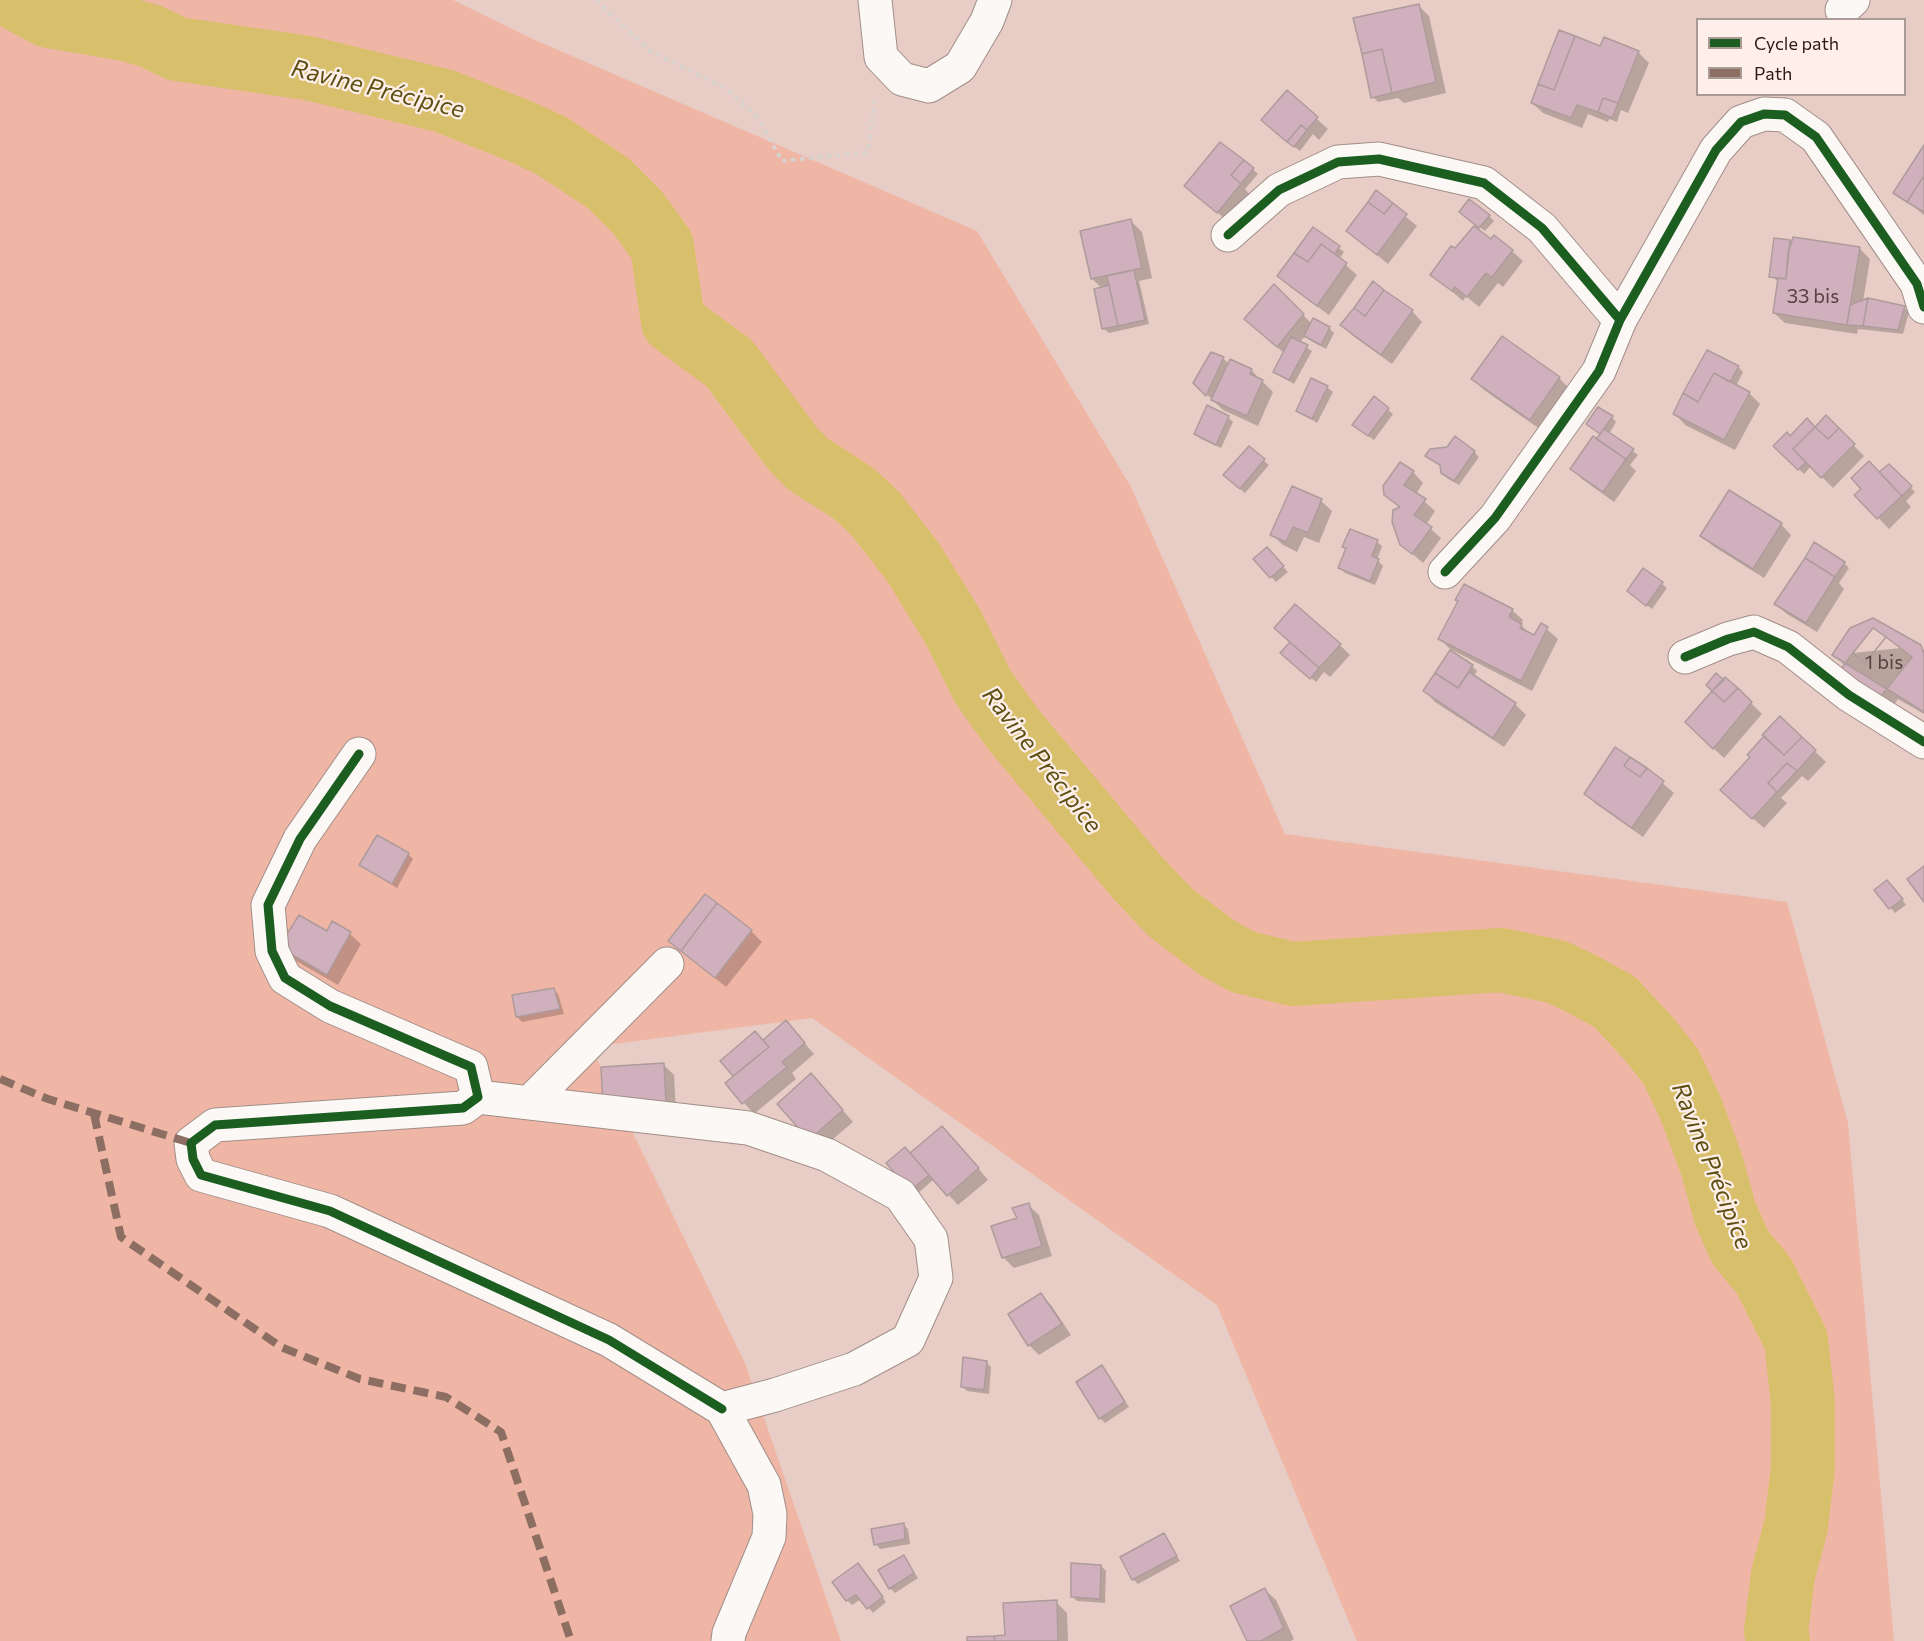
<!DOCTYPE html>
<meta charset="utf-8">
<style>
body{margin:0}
#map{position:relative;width:1924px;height:1641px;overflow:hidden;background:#e7cdc5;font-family:Commissioner,sans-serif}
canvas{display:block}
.legend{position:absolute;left:1696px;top:18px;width:210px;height:78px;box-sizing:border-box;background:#feefea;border:2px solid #aa9a95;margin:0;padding:8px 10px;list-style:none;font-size:18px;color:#2d1b16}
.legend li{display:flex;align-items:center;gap:12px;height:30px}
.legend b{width:30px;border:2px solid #aa9a95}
</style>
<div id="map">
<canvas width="1924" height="1641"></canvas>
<ul class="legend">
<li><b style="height:8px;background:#1b5e20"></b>Cycle path</li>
<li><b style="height:8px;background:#8d6e63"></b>Path</li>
</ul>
</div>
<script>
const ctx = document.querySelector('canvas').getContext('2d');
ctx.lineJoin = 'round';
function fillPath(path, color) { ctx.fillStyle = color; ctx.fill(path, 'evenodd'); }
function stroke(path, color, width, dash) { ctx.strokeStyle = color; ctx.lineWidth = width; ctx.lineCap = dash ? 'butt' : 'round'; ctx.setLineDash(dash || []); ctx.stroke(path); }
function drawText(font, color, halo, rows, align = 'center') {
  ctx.font = font + ' Commissioner,sans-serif'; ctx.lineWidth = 4.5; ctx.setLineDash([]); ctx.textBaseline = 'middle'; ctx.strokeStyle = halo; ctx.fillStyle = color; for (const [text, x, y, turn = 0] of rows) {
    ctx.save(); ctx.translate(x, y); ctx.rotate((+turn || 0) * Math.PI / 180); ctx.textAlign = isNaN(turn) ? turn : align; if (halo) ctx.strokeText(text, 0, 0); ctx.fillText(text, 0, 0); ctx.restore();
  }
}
fillPath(new Path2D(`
 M0,0H453L535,40L977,231L1131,487L1285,834L1787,902L1848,1123L1894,1641H1357L1217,1305L812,1018L591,1047L745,1363L841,1641H0Z`), '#f0b6a5');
fillPath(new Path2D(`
 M1418,5L1429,16L1446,93L1404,103L1398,98L1378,102L1373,97Z
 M1601,48L1638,52L1649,63L1628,113L1621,110L1617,122L1609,119L1608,122L1588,114L1582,128L1543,113L1532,103Z
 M1287,92L1328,129L1319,140L1313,134L1300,151L1274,130Z
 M1924,148V215L1895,192Z
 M1244,161L1258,174L1245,189L1250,195L1229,222L1197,196Z
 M1376,192L1417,226L1388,264L1348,231Z
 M1465,216H1489L1494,221L1485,231Z
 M1131,221L1142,232L1152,278L1139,281L1149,324L1109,333L1104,329L1102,288L1092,279Z
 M1314,229L1344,252L1339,259L1357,275L1329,315L1290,287L1279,276Z
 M1492,241L1512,251L1523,261L1503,287L1498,283L1479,307L1466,296L1463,301L1432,274L1455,251Z
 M1789,242L1792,245L1859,248L1870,259L1863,302L1904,308L1909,312L1903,334L1858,329L1857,334L1785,323L1774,313L1779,282L1771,276Z
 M1274,286L1312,324L1329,328L1334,333L1326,349L1311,341L1306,335L1299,343L1312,351L1294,384L1275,372L1284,353L1256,329Z
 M1412,311L1422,322L1392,364L1353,336L1342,325Z
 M1708,352L1738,367L1743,372L1736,386L1749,393L1760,404L1735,450L1685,425L1675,414Z
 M1223,358L1229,364L1251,370L1273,392L1258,426L1223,410L1195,383Z
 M1559,378L1570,389L1541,430L1484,390L1473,379Z
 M1312,380L1328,388L1333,392L1317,423L1298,410Z
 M1374,399L1393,414L1374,440L1359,430Z
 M1228,417L1233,422L1221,448L1201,439L1196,434Z
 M1612,417L1616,422L1609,434L1638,455L1630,465L1636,471L1614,502L1582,479L1572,469L1602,435L1593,428Z
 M1826,417L1864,456L1833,488L1811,466L1804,474L1775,446L1790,438L1817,430Z
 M1249,448L1269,465L1245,493L1230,480Z
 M1474,452L1479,457L1459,485L1447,478L1442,472V467L1427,456Z
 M1889,466L1915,492L1906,501L1911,507L1889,529L1856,495Z
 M1413,472L1423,483L1416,494L1435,511L1426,525L1441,538L1423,563L1401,544V509L1385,494Z
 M1321,501L1332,511L1319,543L1304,537L1297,552L1283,545L1272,535Z
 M1781,524L1791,535L1764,578L1713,546L1702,536Z
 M1377,542L1382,546L1377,560L1383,566L1375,585L1345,573L1340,568L1347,550L1344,547Z
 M1266,549L1288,572L1276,582L1255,559Z
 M1844,563L1849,568L1839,583L1844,589L1817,632L1787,614L1776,604Z
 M1662,584L1667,588L1652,609L1628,591Z
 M1512,610L1523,620L1521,625L1532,636L1535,637L1542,625L1558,639L1532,691L1450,649L1440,639Z
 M1291,643L1340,645L1350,655L1330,677L1324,672L1316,682L1287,657Z
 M1920,646L1924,650V714L1898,699L1890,710L1834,655Z
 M1472,666L1477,671L1474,676L1515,704L1526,715L1504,747L1435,702L1425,691Z
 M1751,703L1762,714L1724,758L1697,733Z
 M1801,738L1826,762L1808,781L1802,776L1781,798L1787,803L1764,828L1732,800Z
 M1646,769L1674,793L1643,837L1596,804L1585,794Z
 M408,854L413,859L397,888L366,869L361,865Z
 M1892,886L1906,905L1895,913L1876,891Z
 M333,923L350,934L361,944L338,985L291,958L281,947L328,933Z
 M751,931L762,942L726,987L670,941Z
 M553,989L558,994L564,1014L522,1022L517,1017Z
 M786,1022L814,1054L792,1073L796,1079L754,1114L727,1084L735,1077L722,1061L763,1042Z
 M664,1065L674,1075L676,1113L615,1117Z
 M821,1085L853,1122L820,1150L779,1104Z
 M953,1138L988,1180L958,1205L934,1179L916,1195L911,1190V1155Z
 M1028,1205L1039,1215L1052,1256L1014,1268L1003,1257L1019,1219Z
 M1041,1295L1051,1305L1071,1335L1039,1355L1029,1345Z
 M986,1362L991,1367L989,1394L967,1391L962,1386Z
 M1102,1366L1129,1407L1105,1423L1100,1418Z
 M903,1524L908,1529L910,1544L880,1549L876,1544Z
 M1164,1535L1180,1561L1138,1584L1133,1579Z
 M904,1557L918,1578L895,1593L890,1588Z
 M1101,1566L1106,1571L1105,1603L1077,1601L1072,1596Z
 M863,1570L886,1602L873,1613L861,1599L852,1605L847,1600Z
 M1265,1590L1276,1600L1294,1639L1291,1641H1249Z
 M1056,1602L1067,1613L1068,1641H969L1006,1636Z`), '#0003');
stroke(new Path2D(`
 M19,0L49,16L125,29L150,36L177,49L308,68L444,101L522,132L552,146L608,183L638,213L662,246L673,322L729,363L793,449L808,464L853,493L874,512L913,562L953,627L983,687L1013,729L1136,876L1170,912L1216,947L1243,962L1293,974L1501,960L1557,972L1582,984L1615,1002L1650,1040L1671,1067L1691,1109L1712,1166L1725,1213L1740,1247L1764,1276L1796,1340L1803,1403V1467L1796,1526L1783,1575L1776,1631L1778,1641`), '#d8bf6b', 64);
const building = new Path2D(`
 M1419,4L1436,82L1392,93L1382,49L1362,54L1353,18Z
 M1559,30L1575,36L1554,90L1538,84Z
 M1575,36L1600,46L1604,37L1639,51L1618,103L1603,98L1598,112L1577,105L1571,118L1531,103L1538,84L1554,90Z
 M1382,49L1392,93L1371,98L1362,54Z
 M1287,90L1318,117L1307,130L1301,125L1287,142L1261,120Z
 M1603,98L1618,103L1612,118L1598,112Z
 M1301,125L1307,130L1294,147L1287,142Z
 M1220,142L1244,160L1231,175L1241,184L1217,213L1184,186Z
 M1924,145V176L1907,202L1893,193Z
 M1244,160L1254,168L1241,184L1231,175Z
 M1924,176V212L1907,202Z
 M1376,190L1393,203L1384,214L1368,202Z
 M1469,199L1490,215L1479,228L1459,212Z
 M1368,202L1384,214L1393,203L1407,214L1377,255L1346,231Z
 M1131,219L1142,268L1091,279L1080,231Z
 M1474,226L1491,239L1494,235L1513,250L1492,277L1486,273L1467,297L1455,287L1452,291L1430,275L1451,246L1455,248Z
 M1313,227L1340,246L1335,254L1321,244L1308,262L1294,253Z
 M1793,237L1860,247L1847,325L1773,313L1778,278L1786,279L1788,253Z
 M1774,238L1790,240L1786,279L1769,277Z
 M1321,244L1347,263L1317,306L1277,276L1294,253L1308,262Z
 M1134,270L1145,320L1118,326L1107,276Z
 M1373,281L1384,290L1365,316L1354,308Z
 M1274,284L1304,314L1277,347L1244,319Z
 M1109,285L1118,326L1102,329L1094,289Z
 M1384,290L1413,310L1381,355L1340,325L1354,308L1365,316Z
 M1868,298L1905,306L1898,330L1863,326Z
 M1868,298L1863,326L1847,325L1850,305Z
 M1313,318L1330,327L1321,345L1304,336Z
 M1502,336L1560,377L1530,420L1471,379Z
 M1291,337L1308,345L1289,380L1273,372Z
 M1707,350L1739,366L1730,382L1714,373L1698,402L1683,393Z
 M1211,352L1224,357L1206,396L1193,383Z
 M1230,359L1252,369L1250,374L1263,380L1247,416L1211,400Z
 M1714,373L1750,392L1724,440L1673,414L1683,393L1698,402Z
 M1311,378L1328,386L1312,419L1296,411Z
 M1374,396L1389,408L1368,436L1352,425Z
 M1207,405L1229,416L1216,445L1194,434Z
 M1598,407L1613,416L1600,434L1586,424Z
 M1826,415L1839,428L1828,439L1815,427Z
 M1807,418L1815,427L1793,449L1806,462L1798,470L1773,446L1787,432L1790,436Z
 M1815,427L1828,439L1839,428L1855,444L1821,478L1793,449Z
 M1604,429L1634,449L1626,459L1596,439Z
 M1455,436L1475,451L1454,481L1441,473L1440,465L1425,456L1430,449L1447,447Z
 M1593,436L1626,459L1603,492L1570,469Z
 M1249,446L1265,459L1240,489L1223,475Z
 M1869,461L1902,496L1877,519L1854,495L1861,489L1851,478Z
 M1400,462L1414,471L1404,485L1426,499L1414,515L1432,527L1412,554L1400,545L1392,522L1393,510L1400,507L1384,495L1383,486Z
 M1889,464L1912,486L1902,496L1879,472Z
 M1292,486L1322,499L1308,533L1293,527L1286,542L1270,535Z
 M1729,490L1782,523L1753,569L1700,536Z
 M1350,529L1378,540L1372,556L1379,559L1370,581L1338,568L1346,548L1342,547Z
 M1814,542L1845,562L1835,577L1805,558Z
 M1267,547L1284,566L1270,578L1253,559Z
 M1805,558L1835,577L1806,623L1774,604Z
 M1643,568L1663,582L1646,606L1627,591Z
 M1464,584L1513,609L1509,617L1522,624L1520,628L1534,635L1541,623L1548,627L1521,681L1438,639L1458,601L1455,600Z
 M1295,604L1341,644L1319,668L1274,628Z
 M1873,618L1921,645L1924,654V712L1832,655L1850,628Z
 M1873,628L1886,637L1865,663L1853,653Z
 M1886,637L1912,657L1878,700L1840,670L1853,653L1865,663Z
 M1290,642L1319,668L1310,679L1280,653Z
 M1450,650L1473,665L1458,688L1435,673Z
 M1469,672L1516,703L1493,738L1423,691L1435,673L1458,688Z
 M1716,673L1724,680L1712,691L1706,685Z
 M1725,677L1738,688L1724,702L1712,691Z
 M1738,688L1752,702L1713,749L1685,722L1712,691L1724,702Z
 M1780,716L1802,737L1784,755L1762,735Z
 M1764,736L1784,755L1802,737L1816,750L1797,771L1787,763L1768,783L1777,792L1752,819L1720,790L1750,757L1747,755Z
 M1615,747L1630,757L1624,766L1640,777L1647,768L1664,781L1632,828L1584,794Z
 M1630,757L1647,768L1640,777L1624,766Z
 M1787,763L1797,771L1777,792L1768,783Z
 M377,835L409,853L392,884L359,865Z
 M1924,866V902L1907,879Z
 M1887,880L1903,899L1889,909L1874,890Z
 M705,894L717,903L681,951L668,941Z
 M717,903L752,930L715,978L681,951Z
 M299,915L327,931L332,921L351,932L327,975L279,947Z
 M554,988L560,1009L516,1017L512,995Z
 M786,1020L805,1043L782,1062L787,1067L742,1104L725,1083L769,1047L763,1040Z
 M755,1031L769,1047L733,1076L720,1061Z
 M664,1063L666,1103L603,1107L601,1067Z
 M811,1073L843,1110L809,1140L777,1104Z
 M942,1126L979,1168L947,1196L910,1153Z
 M905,1147L929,1175L910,1191L886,1163Z
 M1029,1203L1042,1246L1002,1258L991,1226L1017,1218L1012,1208Z
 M1041,1293L1062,1324L1028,1346L1008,1314Z
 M963,1357L987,1361L984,1390L961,1387Z
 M1102,1365L1125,1402L1099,1419L1076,1382Z
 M904,1523L905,1539L874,1545L871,1529Z
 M1164,1533L1177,1556L1132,1580L1120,1557Z
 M904,1555L914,1573L889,1589L878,1570Z
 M858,1563L883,1597L867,1609L856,1595L846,1601L832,1582Z
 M1071,1563L1101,1565L1100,1599L1071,1597Z
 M1265,1588L1284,1628L1261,1641H1247L1230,1606Z
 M1057,1600L1058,1641H995L994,1636L1005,1635L1003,1603Z
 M994,1636L995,1641H967V1637Z`);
fillPath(building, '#d0b0bc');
stroke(building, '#ae9b9c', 1.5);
const minor = new Path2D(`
 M875,0L881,57L902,79L929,86L960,67L987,21L995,0
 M1842,10L1853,0
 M1228,235L1279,190L1338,162L1379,159L1484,183L1542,228L1620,320
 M1445,572L1495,518L1599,371L1620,320L1716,150L1741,122L1764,114L1785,115L1816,137L1917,284L1924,307
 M1685,657L1728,639L1754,632L1788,647L1849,695L1924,742
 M359,754L300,839L268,905L272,951L285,978L330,1006L471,1067L478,1097L463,1108L215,1125L191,1143L193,1159L201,1175L330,1211L609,1340L722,1409
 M478,1097L748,1128L827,1155L900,1195L931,1239L936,1278L908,1340L854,1369L775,1395L722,1409L764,1485L770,1514L769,1537L729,1633L728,1641
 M531,1101L667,964`);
stroke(minor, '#a18e88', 35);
stroke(new Path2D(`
 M596,0L650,51L727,89L758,118L782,161L868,152L875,101`), '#d9d1ce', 4, [4.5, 4.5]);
stroke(minor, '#fbf8f6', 33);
stroke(new Path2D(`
 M0,1079L48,1099L191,1143
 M94,1114L121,1237L281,1347L360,1379L446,1397L501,1432L571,1641`), '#8d6e63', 8, [15, 8]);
stroke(new Path2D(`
 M1228,235L1279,190L1338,162L1379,159L1484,183L1542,228L1620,320
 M1445,572L1495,518L1599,371L1620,320L1716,150L1741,122L1764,114L1785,115L1816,137L1917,284L1924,307
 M1685,657L1728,639L1754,632L1788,647L1849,695L1924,742
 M359,754L300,839L268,905L272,951L285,978L330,1006L471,1067L478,1097L463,1108L215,1125L191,1143L193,1159L201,1175L330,1211L609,1340L722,1409`), '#1b5e20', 9);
drawText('20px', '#564040', null, [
 ["33 bis",1813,296],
 ["1 bis",1884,662]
]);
drawText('italic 24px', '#5c4f11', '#feefea', [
 ["Ravine Précipice",378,89,14],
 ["Ravine Précipice",1042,760,52],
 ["Ravine Précipice",1712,1166,68]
]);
</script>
